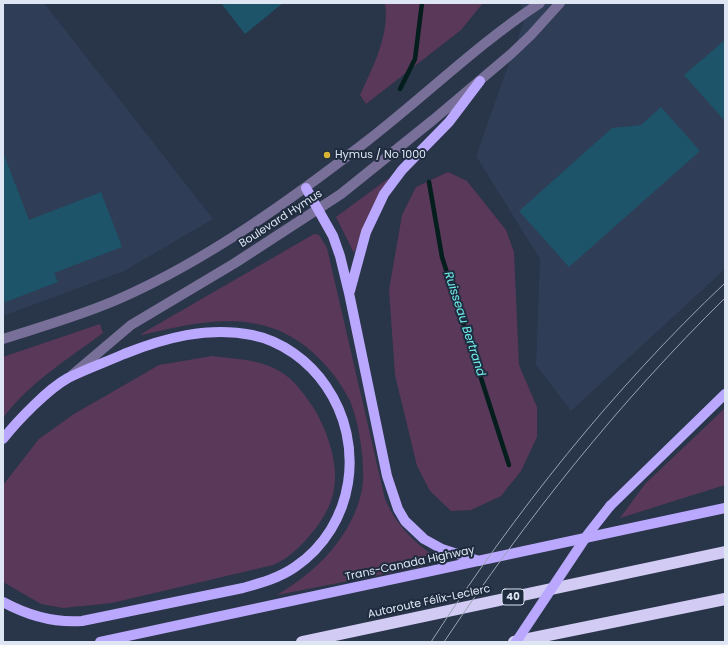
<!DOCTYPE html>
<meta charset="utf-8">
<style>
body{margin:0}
#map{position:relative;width:728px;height:645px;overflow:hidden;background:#293548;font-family:Poppins,sans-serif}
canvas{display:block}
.frame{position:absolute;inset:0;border:4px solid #dee6f3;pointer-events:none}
</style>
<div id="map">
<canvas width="728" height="645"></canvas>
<div class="frame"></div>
</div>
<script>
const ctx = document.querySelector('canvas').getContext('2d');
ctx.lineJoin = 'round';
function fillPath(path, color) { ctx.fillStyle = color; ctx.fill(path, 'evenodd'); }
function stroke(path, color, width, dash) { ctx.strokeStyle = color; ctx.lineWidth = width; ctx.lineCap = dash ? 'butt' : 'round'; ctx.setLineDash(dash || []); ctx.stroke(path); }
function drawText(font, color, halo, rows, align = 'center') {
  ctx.font = font + ' Poppins,sans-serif'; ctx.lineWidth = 4; ctx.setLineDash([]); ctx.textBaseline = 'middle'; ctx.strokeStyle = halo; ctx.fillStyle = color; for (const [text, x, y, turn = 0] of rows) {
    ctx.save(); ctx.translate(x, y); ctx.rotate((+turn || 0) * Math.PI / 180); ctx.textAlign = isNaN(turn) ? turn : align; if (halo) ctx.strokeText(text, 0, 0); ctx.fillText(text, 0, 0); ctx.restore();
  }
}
fillPath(new Path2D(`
 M3,3H44L213,219L124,271L3,316Z
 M520,3H725V269L571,411L536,365L540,259L476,156L525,18Z`), '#2f3d56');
fillPath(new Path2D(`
 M385,3H483L461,30L366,104L360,95C373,67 390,34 385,3Z
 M448,172L467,181L506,230L514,252L519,365L537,407V437L521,471L501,496L471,510L451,511L430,491L417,466L395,375L389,290L402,215L416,187Z
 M389,178L372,208L354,253L336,217Z
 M314,234L319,235L327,248L385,499C396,524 410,538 431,554L423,557L425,566L277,595C316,572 352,537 362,490C364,479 363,465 362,454C360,436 357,418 350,401C335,370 305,339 272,328C229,314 185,325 142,335L141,334Z
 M100,324L103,333C68,359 29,383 3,418V357Z
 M212,356C234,359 261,359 281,372C295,380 306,397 315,410C327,431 339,464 334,489C331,512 309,540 291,554C286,559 279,562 273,565L112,603L63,608L41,604L3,582V485L39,439L74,414L159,365Z
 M725,408V485L620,518L645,484Z`), '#593859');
stroke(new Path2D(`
 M400,89L415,59L422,3
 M429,182L442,257L509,465`), '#031e1d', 4.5);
fillPath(new Path2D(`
 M221,3H283L245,34Z
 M725,40V121L684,75Z
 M661,107L700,151L569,267L519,211L612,128L641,125Z
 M3,152L29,220L101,192L122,247L54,273L58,282L3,303Z`), '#1d5469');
stroke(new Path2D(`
 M3,339C43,326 83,315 121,298C209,259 292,199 367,141C425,96 479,43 540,3
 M72,375L131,325L235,263L341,194L433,120L511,54L531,35L560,3`), '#787099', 10);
stroke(new Path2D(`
 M306,188L333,236L340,256L349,293L387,476L398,509L405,521L424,539L442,549L479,561
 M350,291L366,232L384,194L402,170L449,122L480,81
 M3,439C18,420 48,389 68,378C86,369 106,362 124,354C164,338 208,326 252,335C282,341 309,361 326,386C366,444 355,526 295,567C279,578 261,583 243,588L82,621C55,623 27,615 3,602
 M610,506L725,394
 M100,642L725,508`), '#baa8fe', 10);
stroke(new Path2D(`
 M302,642L725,552
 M514,642L725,599`), '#d2cbf4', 12);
stroke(new Path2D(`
 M431,642C515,512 613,389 725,283
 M444,642C526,519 619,402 725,298`), '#9ba5b4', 1);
stroke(new Path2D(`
 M516,642L588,534L610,506`), '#baa8fe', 10);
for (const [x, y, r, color] of [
 [327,155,4,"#d9b334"]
]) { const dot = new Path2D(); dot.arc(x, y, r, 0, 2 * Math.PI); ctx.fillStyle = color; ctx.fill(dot); stroke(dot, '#1f2b3e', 1.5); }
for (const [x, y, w] of [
 [513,597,22]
]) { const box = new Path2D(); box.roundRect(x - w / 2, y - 8, w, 16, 3); ctx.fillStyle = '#1f2b3e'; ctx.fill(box); stroke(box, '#dee6f3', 1); }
drawText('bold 10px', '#dee6f3', null, [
 ["40",513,597]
]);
drawText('11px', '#dee6f3', '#1f2b3e', [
 ["Hymus / No 1000",335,155]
], 'left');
drawText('11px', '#dee6f3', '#1f2b3e', [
 ["Boulevard Hymus",281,219,-33],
 ["Trans-Canada Highway",410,564,-12],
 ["Autoroute Félix-Leclerc",429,602,-12]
]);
drawText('italic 12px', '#71efeb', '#1f2b3e', [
 ["Ruisseau Bertrand",464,324,72]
]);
</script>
